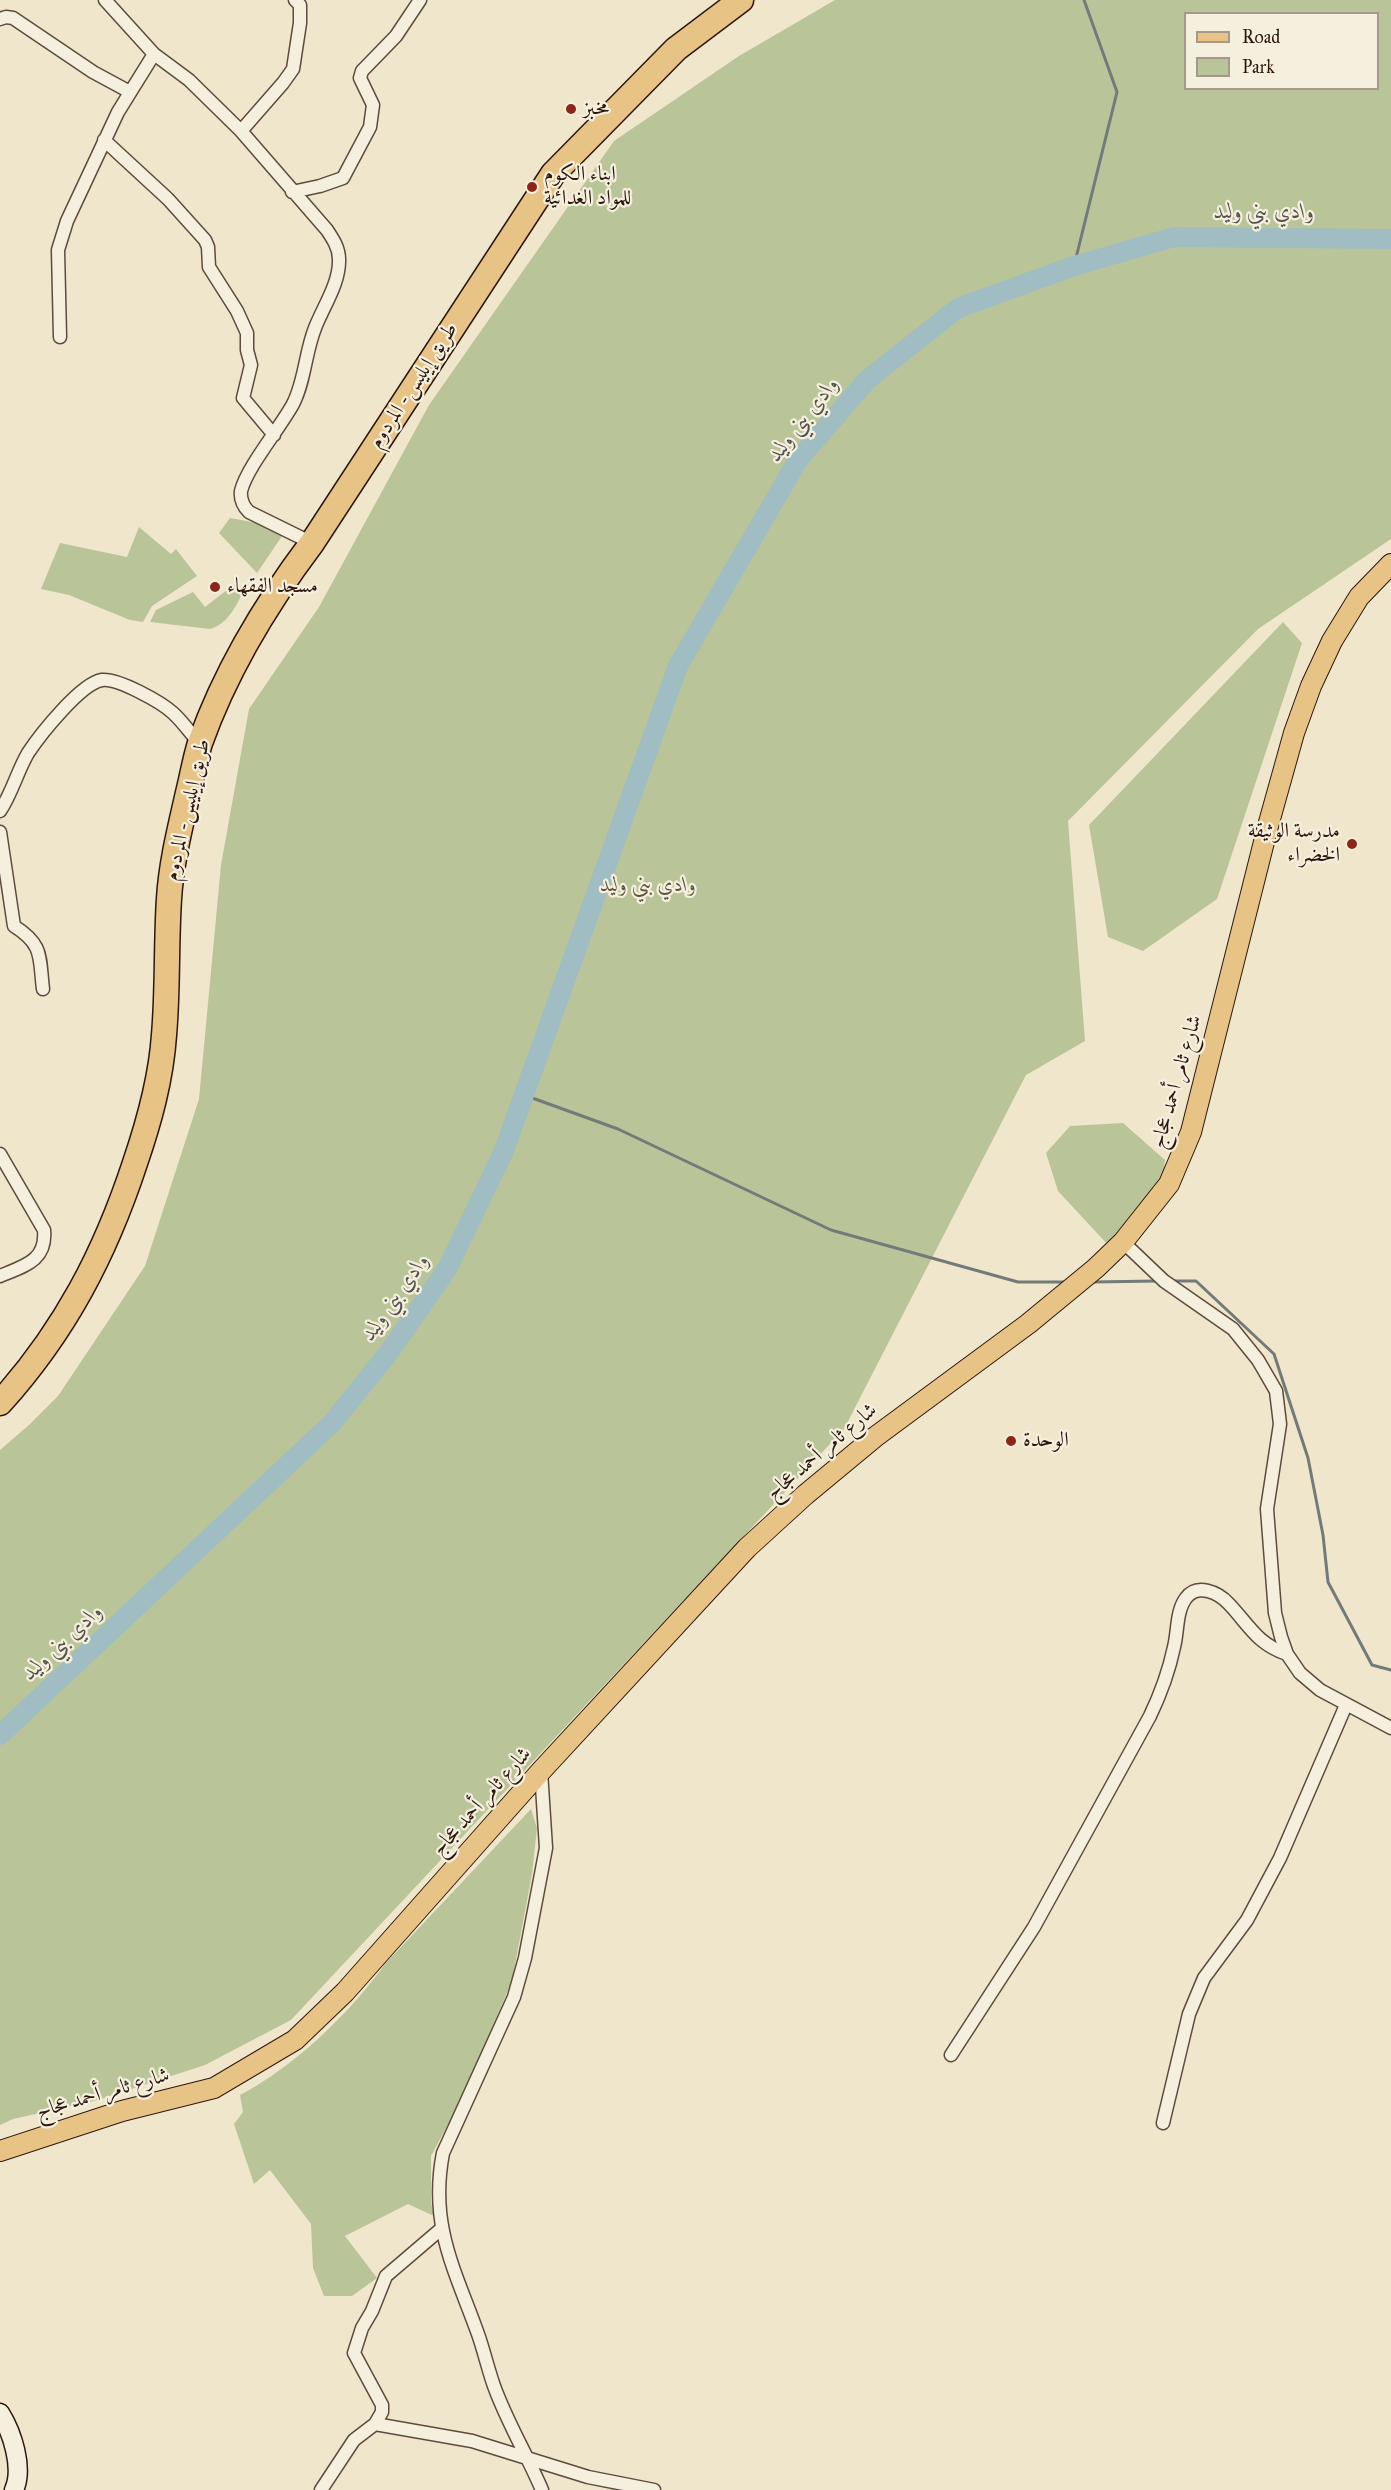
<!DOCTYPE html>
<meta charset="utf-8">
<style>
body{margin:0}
#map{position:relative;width:1391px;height:2490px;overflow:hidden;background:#efe6cc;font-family:"IM FELL Great Primer",serif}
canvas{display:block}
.legend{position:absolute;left:1184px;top:12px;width:195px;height:78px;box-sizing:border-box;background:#f5efde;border:2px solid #a5998b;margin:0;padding:8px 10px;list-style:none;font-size:18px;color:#2c170f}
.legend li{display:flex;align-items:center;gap:12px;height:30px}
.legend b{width:30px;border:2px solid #a5998b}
</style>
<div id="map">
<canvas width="1391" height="2490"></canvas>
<ul class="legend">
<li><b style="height:8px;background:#e8c386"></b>Road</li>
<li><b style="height:16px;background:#b9c598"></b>Park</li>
</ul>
</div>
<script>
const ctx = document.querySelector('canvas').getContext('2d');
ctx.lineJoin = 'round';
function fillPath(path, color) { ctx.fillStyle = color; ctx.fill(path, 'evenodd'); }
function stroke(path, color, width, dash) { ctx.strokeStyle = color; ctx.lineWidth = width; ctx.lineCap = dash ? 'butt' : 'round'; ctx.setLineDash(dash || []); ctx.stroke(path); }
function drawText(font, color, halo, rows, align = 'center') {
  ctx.font = font + ' "IM FELL Great Primer",Amiri,serif'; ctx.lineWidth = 4.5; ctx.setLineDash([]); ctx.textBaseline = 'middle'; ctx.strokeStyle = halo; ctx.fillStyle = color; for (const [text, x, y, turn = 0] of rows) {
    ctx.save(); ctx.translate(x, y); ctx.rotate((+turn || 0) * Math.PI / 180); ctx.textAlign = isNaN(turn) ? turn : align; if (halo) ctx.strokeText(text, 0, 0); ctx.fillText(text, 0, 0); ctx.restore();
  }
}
fillPath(new Path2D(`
 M835,0H1391V539L1258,629L1068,821L1085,1041L1026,1075L844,1429L291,2020L205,2065L98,2100L13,2119L0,2125V1450L29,1425L58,1396L145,1266L199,1099L221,865L249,709L319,607L429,405L614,141L739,56ZM1186,14H1378V88H1186Z
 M230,518L263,524L280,531L282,536L257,573L219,533Z
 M139,527L171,554L176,549L197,576L152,606L143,622L130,620L69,595L41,589L60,543L127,557Z
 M236,583L244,590C236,606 228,624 210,629L150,622L156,610L193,592L205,607Z
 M1283,622L1302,643L1217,899L1143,951L1108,937L1089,825Z
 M1123,1123L1165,1160L1163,1177L1109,1246L1058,1191L1046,1153L1070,1126Z
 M531,1809L537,1828L532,1874L512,1981L461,2100L431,2156V2203L434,2216L408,2204L345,2236L377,2278L352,2296H324L313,2268L311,2224L270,2170L254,2184L234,2124L243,2112L240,2095C294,2067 350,2013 385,1964Z`), '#b9c598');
stroke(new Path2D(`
 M1074,266L1117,92L1084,0
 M524,1095L618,1129L831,1230L1018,1282H1066
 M1173,1281H1196L1274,1354L1308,1458L1323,1535L1328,1582L1372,1665L1391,1670
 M1093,1282L1157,1281`), '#717b7a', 3);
stroke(new Path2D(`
 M0,1735L332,1423L387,1355L447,1269L503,1153L678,666L798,460L867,380L958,308L1074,266L1174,237L1391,239`), '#9fbdc2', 20);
const street = new Path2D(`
 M105,0L154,54L189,80L241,131L327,230C333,239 339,248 339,259C340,283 323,307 315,328C305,353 305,381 293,404C280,428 247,467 241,491C240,500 243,506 249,512L312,543
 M0,19L6,17L13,18L93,72L130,92
 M241,131L283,83L293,69L300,23V5L295,0
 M104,140L168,199L205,240L208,247L209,267L237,311L247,333V350L251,365L243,398L274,435
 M292,192L320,186L343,178L370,127L373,105L360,78L362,71L396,36L420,0
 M60,337L58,250L67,221L118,112L154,54
 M0,811C12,793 17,772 28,753C40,735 81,683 102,680C118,678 161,702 173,713C183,722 191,734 200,744
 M0,832L14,926C44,945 39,957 43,989
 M0,1154L44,1230C47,1261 24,1266 0,1276
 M1123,1242L1164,1281L1233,1329L1258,1360L1276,1391L1280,1424L1267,1509L1275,1613L1281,1637L1287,1654L1300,1673L1320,1690L1391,1728
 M541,1771L546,1848L525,1958L514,1997L443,2153C429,2225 455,2270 478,2334C484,2351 488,2369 494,2386C507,2422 527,2455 542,2490
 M951,2055L1034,1927L1150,1716C1161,1693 1169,1671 1174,1647C1178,1632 1176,1611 1186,1598C1197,1583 1218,1592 1229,1604C1249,1625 1257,1644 1287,1654
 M1163,2123L1189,2014L1204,1978L1247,1920L1280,1858L1346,1705
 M375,2424L472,2441L588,2477L654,2490
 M321,2490L354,2440L375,2424L382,2412V2405L354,2353L362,2328L372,2311L386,2276L441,2229`);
const secondary = new Path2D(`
 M0,2413C12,2432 24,2468 14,2490`);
const primary = new Path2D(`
 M0,2151L122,2111L214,2088L295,2040L345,1992L541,1771L747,1548L805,1495L875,1437L1028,1324L1096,1268L1123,1242L1169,1184L1191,1132L1268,826L1294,733L1311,686L1332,641L1359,597L1391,564`);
const highway = new Path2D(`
 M0,1403C65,1331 105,1254 135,1163C149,1122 161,1080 164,1035C168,990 166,945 169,899C171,864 180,828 188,793C192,777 195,759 200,743C226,670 266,604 312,543L553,174L676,49L741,0`);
stroke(street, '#5d4b3e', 15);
stroke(secondary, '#2c170f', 21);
stroke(primary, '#2c170f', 22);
stroke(highway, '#2c170f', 27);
stroke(street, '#f5efde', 12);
stroke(secondary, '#f5efde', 18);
stroke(primary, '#e8c386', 20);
stroke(highway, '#e8c386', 24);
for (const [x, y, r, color] of [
 [571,109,6,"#8f2418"],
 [532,187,6,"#8f2418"],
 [215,587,6,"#8f2418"],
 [1352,844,6,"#8f2418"],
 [1011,1441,6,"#8f2418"]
]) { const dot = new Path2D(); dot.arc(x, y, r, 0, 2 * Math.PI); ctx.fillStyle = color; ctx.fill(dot); stroke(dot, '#f5efde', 2); }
drawText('21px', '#2c170f', '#f5efde', [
 ["مخبز",583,109],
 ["ابناء الكوم",544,175],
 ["للمواد الغدائية",544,199],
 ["مسجد الفقهاء",227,587],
 ["مدرسة الوثيقة",1340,832,"right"],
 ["الخضراء",1340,856,"right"],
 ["الوحدة",1023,1441]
], 'left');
drawText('21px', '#2c170f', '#f5efde', [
 ["طريق إيليس- المردوم",414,386,-57],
 ["طريق إيليس- المردوم",188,810,-77],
 ["شارع ثامر أحمد عجاج",1177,1082,-74],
 ["شارع ثامر أحمد عجاج",822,1452,-40],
 ["شارع ثامر أحمد عجاج",482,1802,-48],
 ["شارع ثامر أحمد عجاج",103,2094,-16]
]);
drawText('italic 21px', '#5d543f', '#f5efde', [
 ["وادي بني وليد",648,886]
]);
drawText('italic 22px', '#54514e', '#f5efde', [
 ["وادي بني وليد",1264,213],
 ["وادي بني وليد",804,420,-52],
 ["وادي بني وليد",396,1298,-55],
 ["وادي بني وليد",63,1643,-43]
]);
</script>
